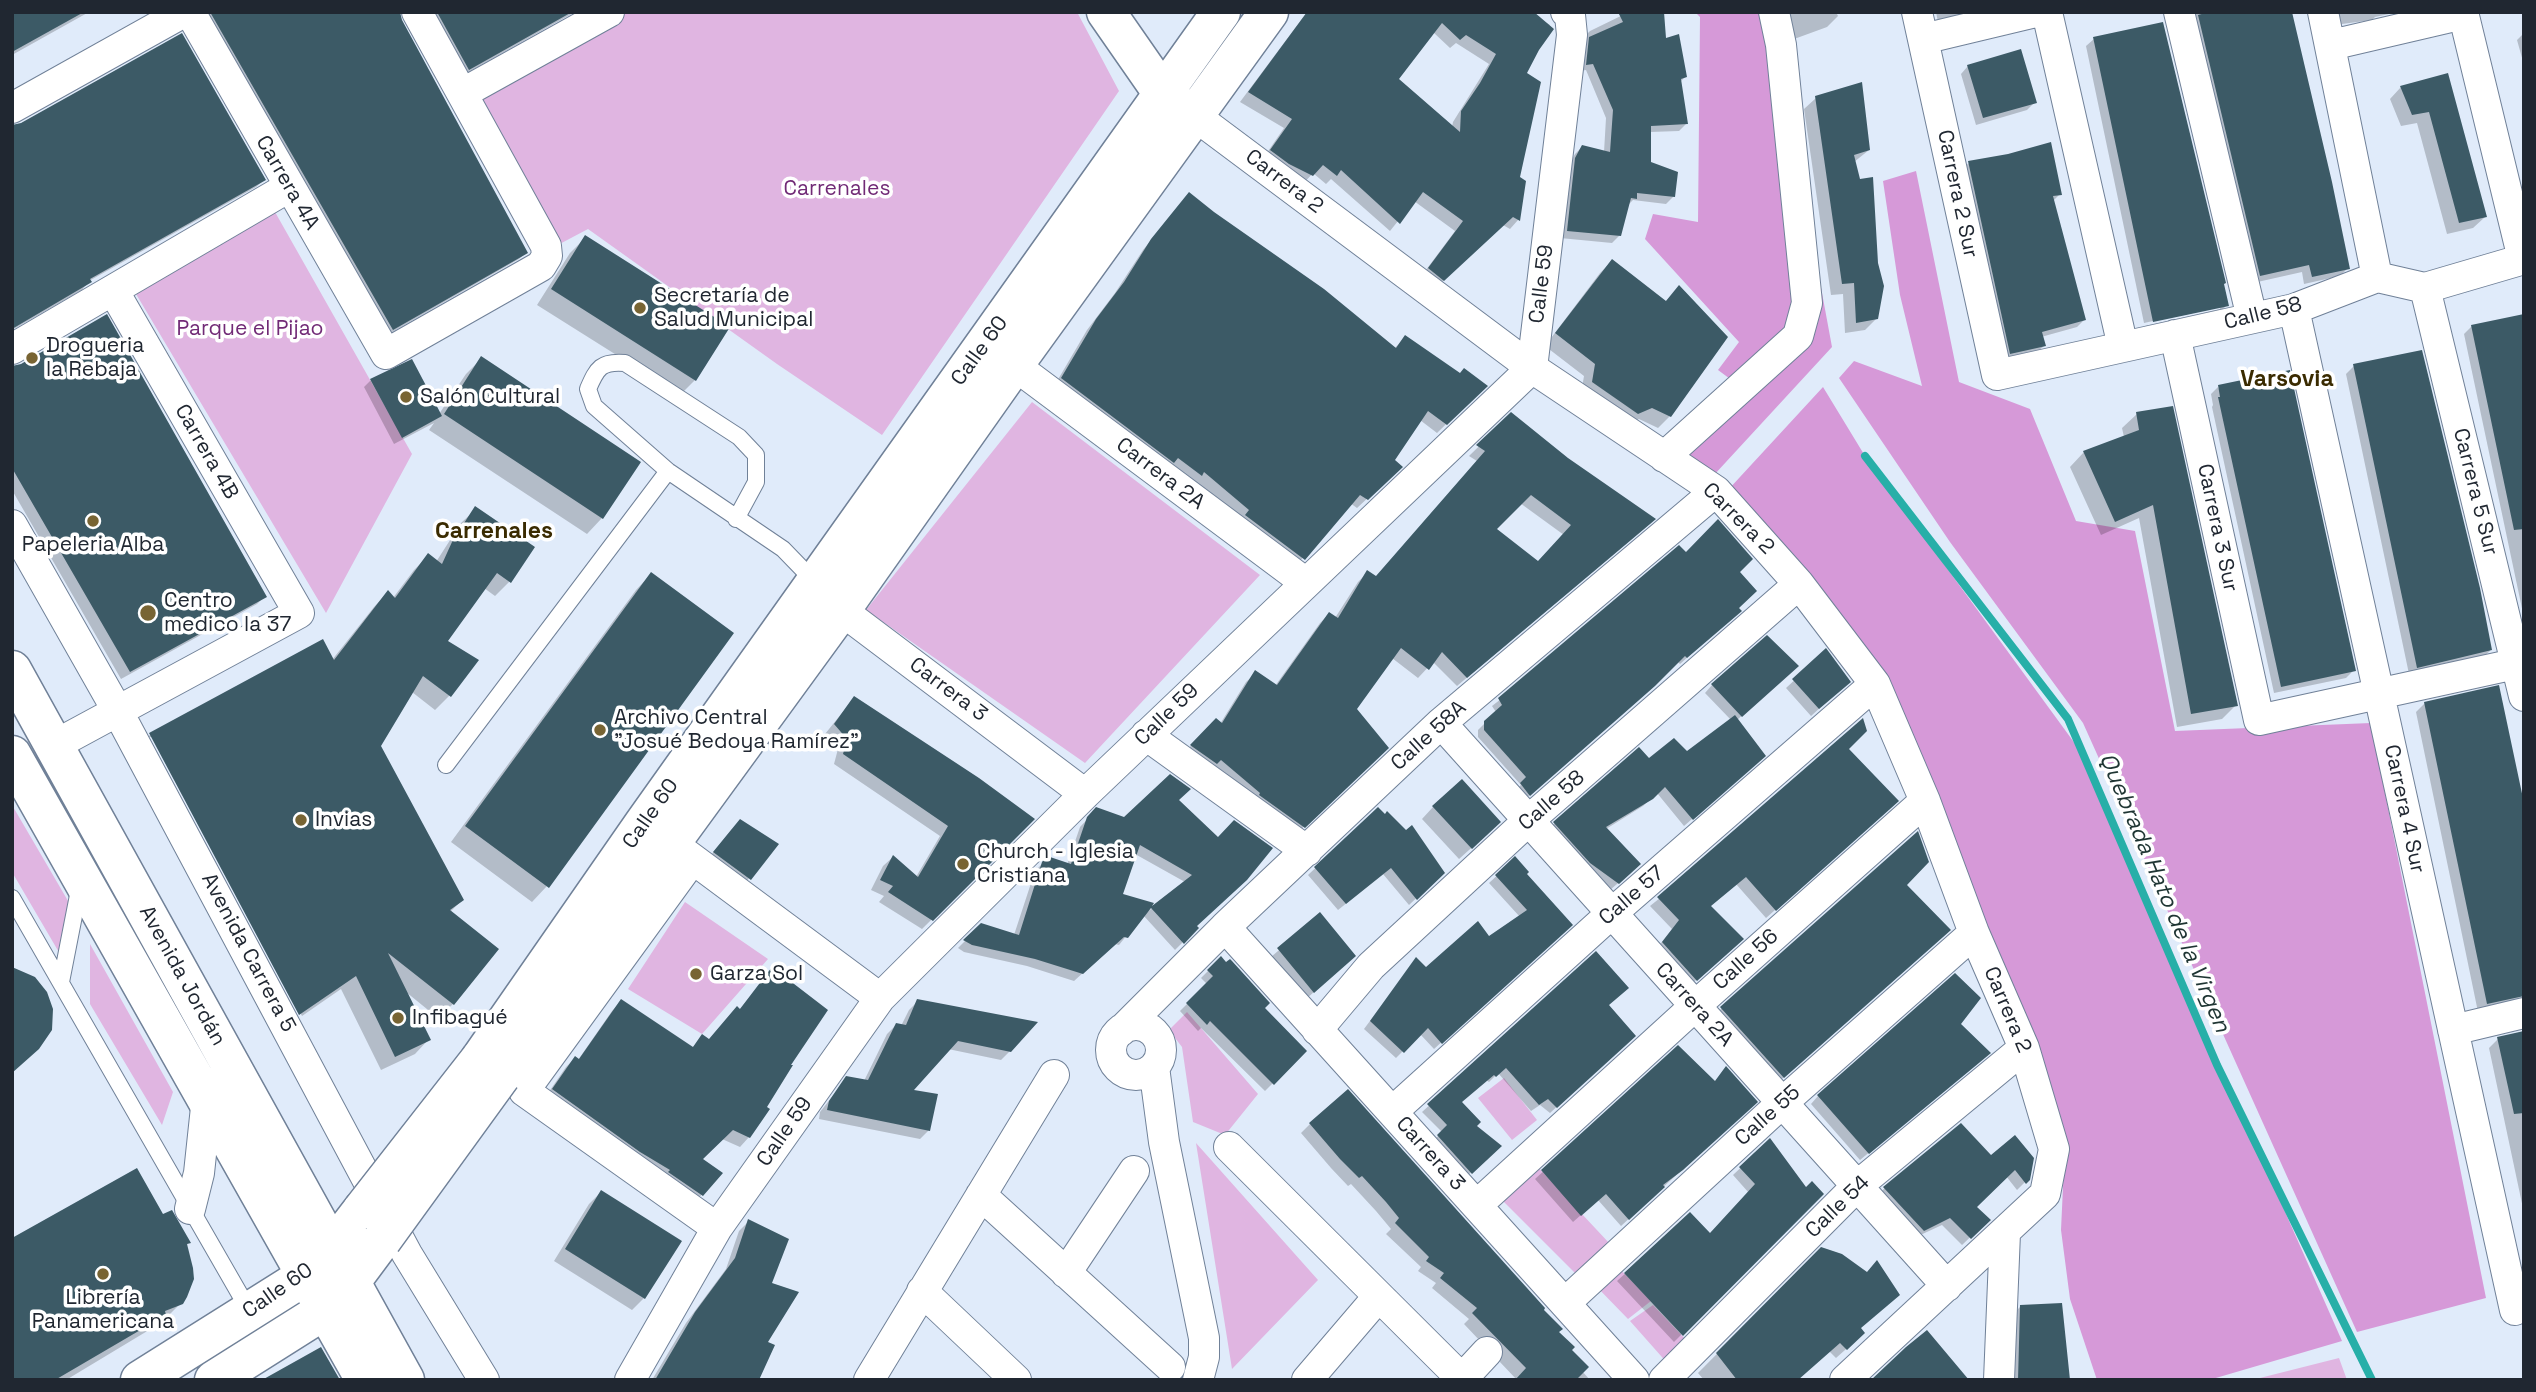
<!DOCTYPE html>
<meta charset="utf-8">
<style>
body{margin:0}
#map{position:relative;width:2536px;height:1392px;overflow:hidden;background:#e0ebfa;font-family:"Space Grotesk",sans-serif}
canvas{display:block}
.frame{position:absolute;inset:0;border:14px solid #202731;pointer-events:none}
</style>
<div id="map">
<canvas width="2536" height="1392"></canvas>
<div class="frame"></div>
</div>
<script>
const ctx = document.querySelector('canvas').getContext('2d');
ctx.lineJoin = 'round';
function fillPath(path, color) { ctx.fillStyle = color; ctx.fill(path, 'evenodd'); }
function stroke(path, color, width, dash) { ctx.strokeStyle = color; ctx.lineWidth = width; ctx.lineCap = dash ? 'butt' : 'round'; ctx.setLineDash(dash || []); ctx.stroke(path); }
function drawText(font, color, halo, rows, align = 'center') {
  ctx.font = font + ' "Space Grotesk",sans-serif'; ctx.lineWidth = 7; ctx.setLineDash([]); ctx.textBaseline = 'middle'; ctx.strokeStyle = halo; ctx.fillStyle = color; for (const [text, x, y, turn = 0] of rows) {
    ctx.save(); ctx.translate(x, y); ctx.rotate((+turn || 0) * Math.PI / 180); ctx.textAlign = isNaN(turn) ? turn : align; if (halo) ctx.strokeText(text, 0, 0); ctx.fillText(text, 0, 0); ctx.restore();
  }
}
fillPath(new Path2D(`
 M622,12H1077L1119,91L882,435L777,364L588,229L554,247L471,93Z
 M275,212L412,454L326,613L136,294Z
 M1032,402L1260,575L1085,763L866,610Z
 M12,805L71,906L67,966L12,872Z
 M685,902L768,959L702,1034L628,989Z
 M90,944L173,1092L162,1125L90,1004Z
 M1187,1012L1258,1094L1225,1135L1193,1122L1182,1047L1169,1030Z
 M1504,1078L1537,1120L1512,1140L1478,1098Z
 M1196,1143L1318,1280L1232,1369Z
 M1535,1164L1611,1245L1578,1276L1503,1201Z
 M1614,1263L1651,1301L1628,1319L1593,1283Z
 M1653,1305L1690,1344L1669,1365L1630,1321Z
 M2339,1358L2347,1380H2252Z`), '#e0b5e1');
fillPath(new Path2D(`
 M1695,12H1770L1832,347L1714,475L1684,455L1745,390L1718,370L1739,342L1645,239L1653,214L1698,222L1700,17Z
 M1916,171L1959,382L2030,409L2076,521L2135,531L2175,731L2371,723L2486,1298L2357,1332L2083,723L1950,542L1839,378L1854,361L1922,386L1900,295L1883,181Z
 M1823,387L1865,456L2084,756L2342,1341L2209,1380H2097L2070,1299L2061,1230L2065,1144L1891,696L1728,490Z`), '#d699d8');
fillPath(new Path2D(`
 M12,12H89L12,55Z
 M426,12H575L461,76Z
 M1307,12H1529L1550,25L1501,69L1518,177V220L1510,229L1503,225L1434,289L1420,278L1455,231L1414,201L1390,231L1331,179L1326,184L1313,173L1303,184L1262,160L1284,128L1240,102ZM1433,32L1450,48L1456,43L1489,64L1453,122L1452,127L1397,79Z
 M1629,12L1665,40L1685,77L1680,82L1686,124L1679,131L1650,132V163L1674,196L1666,204L1633,200L1627,206L1620,235L1612,243L1560,238L1568,167L1575,154L1582,147L1604,152L1606,118L1586,70L1580,71L1582,39L1590,31Z
 M1779,12H1836L1838,16L1827,27L1786,42Z
 M1936,12H1980L1938,22Z
 M2191,12H2290L2348,268L2340,276L2304,284L2302,272L2253,283Z
 M2322,12H2398L2375,17L2372,20L2327,26Z
 M211,13L527,252L519,259L385,336L204,21Z
 M2524,33V65L2517,40Z
 M2094,39L2227,305L2219,313L2146,329L2145,326L2220,309V306L2144,323L2086,46Z
 M1968,66L2035,102L2027,110L1976,125L1961,74Z
 M2447,75L2485,217L2473,228L2447,234L2417,123L2401,126L2390,99L2401,87Z
 M1816,98L1869,150L1854,162L1877,318L1865,330L1845,333L1843,294L1831,295L1804,109Z
 M12,126L264,180L256,187L89,281L82,290L12,330Z
 M1969,163L2060,194L2052,202L2084,320L2077,327L2041,337L2044,346L2036,353L2003,361L1961,170Z
 M1189,194L1394,349L1405,337L1460,375L1485,386L1437,433L1420,420L1392,460L1401,467L1357,508L1350,503L1294,568L1194,481L1191,484L1053,388L1087,330L1115,293L1143,250Z
 M585,238L695,380L680,395L537,305L570,253Z
 M1612,261L1665,302L1679,288L1670,416L1658,428L1639,419L1626,425L1581,394L1584,376L1545,346L1600,273Z
 M2524,316V618L2464,334L2472,326Z
 M481,359L602,518L587,534L429,430L434,423L394,444L364,387L371,380L439,414L466,374Z
 M2354,366L2478,588L2490,651L2482,658L2409,674L2346,374Z
 M12,368L265,596L257,604L121,679L12,490Z
 M2218,387L2354,670L2346,678L2274,693L2212,407L2213,405L2211,394Z
 M2137,414L2236,705L2222,719L2177,727L2139,518L2101,535L2070,467L2084,452L2124,437L2122,428Z
 M1511,415L1644,528L1457,686L1433,662L1418,678L1392,658L1355,709L1386,748L1294,836L1182,755L1216,720L1220,724L1246,682L1256,673L1275,686L1320,623L1329,614L1335,618L1358,582L1367,573L1376,578L1477,461L1469,456ZM1520,503L1564,535L1538,563L1495,529Z
 M476,509L510,581L495,596L484,588L445,641L476,660L449,696L435,710L412,692L379,746L462,900L450,912L496,949L453,1004L438,1018L406,992L429,1039L415,1054L381,1070L341,989L302,1016L153,737H149L299,1018L285,1028L136,749L150,735L332,660L374,607L387,593L393,598L414,570L428,556L436,562L461,523Z
 M1686,555L1738,572L1733,617L1680,664L1677,661L1646,693L1523,801L1515,790L1521,785L1478,737V730L1496,712L1492,706Z
 M651,574L547,886L532,902L451,842L636,590Z
 M1826,651L1841,689L1811,716L1786,688Z
 M1789,674L1737,720L1756,763L1684,826L1657,793L1643,806L1606,829L1631,872L1610,890L1547,831L1555,823L1649,760L1687,753L1731,720L1705,693L1712,685Z
 M854,698L1033,819L922,929L879,902L884,896L871,890L883,866L893,857L916,877L940,836L834,764L838,749L825,734Z
 M2425,703L2524,811V1007L2478,1012L2416,712Z
 M1846,749L1888,810L1766,918L1736,884L1709,906L1733,947L1687,988L1654,952L1672,929L1650,906Z
 M1177,800L1218,839L1195,926L1197,928L1175,950L1143,915L1119,945L1115,944L1074,981L1027,966L964,952L958,948L981,925L1014,935L1035,871L1048,858L1067,865L1080,827L1097,809L1124,819ZM1135,854L1185,882L1146,913L1121,895Z
 M1433,807L1488,833L1459,859L1422,819Z
 M1378,809L1443,873L1409,905L1383,874L1338,910L1308,875Z
 M732,829L776,844L742,887L707,860Z
 M1917,834L1904,885L1940,938L1774,1086L1712,1017Z
 M1515,859L1563,932L1434,1049L1420,1034L1396,1058L1364,1029L1416,959L1426,969L1489,938L1520,917L1489,883Z
 M1320,915L1346,964L1306,999L1271,957Z
 M1596,953L1607,1006L1627,1042L1550,1113L1540,1105L1531,1111L1498,1073L1489,1082L1486,1080L1460,1102L1474,1126L1499,1146L1464,1179L1431,1143L1442,1132L1422,1112Z
 M1221,958L1262,1008L1305,1051L1265,1091L1201,1028L1198,1031L1180,1011L1207,984L1201,978Z
 M772,970L788,1066L749,1137L740,1147L722,1139L701,1159L721,1174L692,1205L544,1099L566,1067L575,1058L578,1060L612,1011L621,1001L692,1048L702,1037L708,1041L739,1010Z
 M918,1001L1010,1051L1001,1060L948,1049L911,1091L929,1130L920,1139L819,1119L820,1112L847,1078L864,1081L887,1034L896,1025L901,1026L909,1010Z
 M1958,1024L1981,1060L1860,1160L1811,1104L1818,1096Z
 M2524,1031V1213L2489,1048L2498,1039Z
 M1678,1047L1714,1082L1748,1109L1621,1226L1598,1200L1573,1222L1535,1179Z
 M1310,1124L1541,1310L1570,1350L1582,1371L1590,1380H1517L1464,1324L1469,1319L1432,1288L1436,1283L1418,1271L1421,1267L1386,1234L1391,1229L1376,1211L1351,1184L1348,1186L1331,1168L1301,1133Z
 M2015,1137L2028,1179L2017,1190L2006,1176L1975,1207L1988,1220L1962,1245L1942,1225L1916,1237L1877,1195L1885,1188L1991,1157Z
 M1770,1140L1806,1189L1822,1194L1674,1342L1617,1281L1690,1214L1709,1235L1749,1193L1733,1175Z
 M601,1192L644,1298L632,1310L554,1261L589,1204Z
 M162,1217L189,1242L186,1246L181,1303L165,1319L156,1322L149,1330L66,1380H12Z
 M748,1222L769,1284L766,1343L757,1380H652L686,1323L726,1269L739,1231Z
 M1821,1249L1859,1329L1854,1342L1836,1358L1829,1351L1797,1380H1704L1698,1373Z
 M2020,1307L2068,1380H2010L2011,1316Z`), '#0003');
stroke(new Path2D(`
 M1865,456L2068,719L2217,1065L2372,1380`), '#27afa8', 8);
fillPath(new Path2D(`
 M12,12H84L12,52Z
 M210,12H400L402,20L528,253L393,330Z
 M437,12H572L469,70Z
 M1307,12H1534L1554,29L1539,50L1527,73L1541,82L1520,177L1526,181L1520,221L1513,217L1444,281L1428,268L1463,221L1423,192L1400,224L1341,170L1337,176L1323,165L1313,176L1289,164L1270,150L1292,119L1248,92ZM1442,23L1460,40L1466,35L1496,54L1480,83L1461,111L1460,132L1399,79Z
 M1618,12H1664L1666,38L1679,34L1687,77L1681,79L1688,124L1651,126V162L1678,172L1675,197L1637,193V199L1631,198L1621,236L1567,231L1575,158L1582,145L1610,152L1613,110L1593,64L1586,65L1589,37L1623,22Z
 M2209,12H2292L2332,182L2350,269L2312,277L2309,265L2260,276L2198,15Z
 M2163,22L2226,283L2224,284L2229,306L2153,322L2093,37Z
 M182,33L266,180L90,279L92,282L12,329V125L21,123Z
 M2021,49L2037,103L1983,118L1967,65Z
 M2448,73L2487,217L2459,223L2429,112L2412,115L2400,86Z
 M1862,82L1870,150L1854,155L1860,179L1873,177L1878,263L1884,286L1878,319L1856,323L1854,283L1842,284L1815,96Z
 M2051,142L2062,195L2053,196L2086,320L2042,332L2046,346L2010,354L1968,161L2008,154Z
 M1189,192L1214,212L1324,289L1396,348L1405,335L1460,373L1464,368L1488,386L1447,425L1428,411L1395,460L1403,467L1368,500L1360,495L1305,560L1245,515L1249,510L1204,472L1202,476L1178,458L1174,463L1061,378L1096,319L1124,282L1151,239Z
 M585,235L730,327L696,381L551,289Z
 M1612,259L1666,301L1679,285L1728,337L1671,417L1652,408L1638,414L1592,382L1595,364L1555,333Z
 M107,314L267,597L130,672L12,468V366L21,364Z
 M2524,314V529L2514,530L2471,325Z
 M2422,350L2480,588L2492,650L2417,668L2353,364Z
 M481,356L641,462L603,519L444,414Z
 M412,359L442,416L402,438L370,379Z
 M2290,370L2356,671L2281,687L2218,397H2220L2218,385Z
 M2173,406L2238,706L2191,714L2153,505L2115,522L2083,451L2139,430L2136,412Z
 M1511,412L1568,458L1656,519L1467,678L1442,652L1429,670L1401,648L1357,709L1389,748L1305,828L1259,795L1260,793L1221,760L1217,764L1190,745L1216,718L1222,723L1255,670L1277,685L1329,612L1338,618L1367,570L1376,576L1485,451L1476,445ZM1531,495L1571,525L1538,561L1497,529Z
 M475,506L535,547L511,583L497,573L448,641L479,660L451,697L423,676L381,746L464,900L450,910L499,949L454,1005L388,953L431,1040L395,1057L356,976L299,1015L149,733L323,639L334,660L388,590L395,598L428,553L442,564L452,542Z
 M1718,519L1753,559L1740,572L1757,591L1739,608L1742,611L1687,658L1685,656L1655,686L1530,796L1520,783L1526,777L1484,730V721L1502,705L1498,698L1679,545L1686,552Z
 M651,572L734,633L549,888L465,826Z
 M1767,635L1799,666L1742,717L1711,684Z
 M1826,648L1851,682L1819,709L1792,679Z
 M2499,685L2524,803V996L2487,1004L2424,702Z
 M854,696L979,778L1035,819L933,921L888,892L893,886L880,880L893,855L918,877L948,826L843,754L847,739L834,724Z
 M1735,715L1766,756L1693,820L1665,787L1653,799L1606,827L1641,864L1619,884L1590,863L1553,822L1639,747L1649,758L1674,738L1687,751Z
 M1863,718L1867,731L1849,749L1899,801L1776,911L1746,877L1711,906L1744,939L1697,981L1662,942L1679,920L1657,897Z
 M1170,774L1191,789L1179,800L1218,837L1234,820L1273,848L1247,880L1197,926L1199,928L1184,944L1151,908L1128,938L1124,937L1083,974L1035,959L972,945L963,940L981,923L1019,935L1042,862L1047,856L1071,864L1087,817L1096,807L1124,817ZM1140,845L1192,875L1152,906L1154,903L1123,894Z
 M1462,779L1501,822L1472,849L1432,806Z
 M1378,807L1385,814L1387,811L1406,830L1412,825L1445,873L1417,900L1391,868L1346,904L1314,867Z
 M740,819L779,844L751,880L713,852Z
 M1918,831L1929,862L1907,885L1951,930L1784,1078L1720,1007Z
 M1515,856L1529,872L1527,874L1573,925L1442,1044L1428,1028L1404,1053L1370,1021L1416,957L1426,967L1478,921L1489,936L1527,910L1495,875Z
 M1320,912L1356,956L1314,993L1277,948Z
 M1596,951L1629,988L1609,1005L1636,1036L1557,1108L1548,1099L1539,1105L1506,1068L1496,1077L1494,1075L1462,1102L1481,1122L1477,1126L1502,1146L1472,1174L1437,1135L1447,1125L1427,1104Z
 M1221,956L1226,962L1230,959L1232,961L1270,1003L1265,1008L1307,1051L1274,1085L1210,1021L1207,1025L1186,1003L1213,976L1207,970Z
 M12,967L35,977L47,992L53,1009L52,1030L39,1049L12,1073Z
 M772,967L828,1010L791,1065H793L767,1107L770,1109L750,1138L733,1130L703,1159L723,1173L703,1196L668,1172L670,1170L640,1152L552,1089L575,1056L579,1059L621,999L693,1047L702,1034L709,1039L737,1006L740,1009Z
 M1955,973L1981,998L1961,1024L1991,1053L1869,1154L1817,1095Z
 M917,999L1038,1022L1011,1052L958,1041L914,1090L938,1094L930,1131L827,1110L829,1101L846,1076L868,1080L896,1023L906,1025Z
 M2524,1031V1113L2514,1114L2497,1037Z
 M1678,1045L1715,1081L1726,1066L1758,1102L1683,1170L1663,1185L1665,1187L1629,1220L1606,1194L1581,1216L1541,1170Z
 M1348,1089L1545,1308L1544,1310L1563,1329L1559,1332L1575,1347L1572,1350L1589,1367L1576,1380H1515L1526,1368L1472,1313L1477,1308L1440,1278L1444,1273L1426,1261L1429,1257L1395,1223L1399,1218L1386,1202L1362,1176L1359,1178L1340,1159L1309,1123Z
 M1961,1123L1991,1155L2015,1135L2034,1158L2030,1180L2026,1184L2015,1170L1977,1207L1991,1220L1971,1239L1950,1218L1924,1231L1883,1187Z
 M1770,1138L1806,1187L1812,1181L1824,1194L1683,1336L1624,1273L1690,1212L1710,1233L1755,1184L1739,1167Z
 M137,1168L163,1214L172,1210L191,1243L187,1244L193,1268L194,1279L187,1297L183,1304L165,1311L166,1315L55,1380H12V1238Z
 M601,1190L682,1241L645,1299L565,1249Z
 M748,1219L789,1239L772,1283L799,1292L768,1342L775,1345L759,1380H655L695,1312L735,1258Z
 M1821,1247L1842,1254L1867,1272L1877,1260L1900,1295L1861,1328L1865,1333L1847,1350L1840,1343L1798,1380H1737L1716,1353Z
 M2062,1303L2070,1380H2018L2020,1305Z
 M1927,1330L1969,1380H1871L1906,1347Z
 M321,1347L340,1380H262Z`), '#3c5a66');
const service = new Path2D(`
 M736,519L756,482V455L739,437L625,363C601,361 597,368 588,389L594,406L668,471L783,549L815,582
 M446,765L668,471
 M12,898L250,1312
 M61,982L80,885`);
const minor = new Path2D(`
 M190,12L386,354L541,266L547,256L546,246L417,12
 M1917,12L1997,375L2294,309L2377,277L2425,288L2524,259
 M2047,12L2123,347
 M2179,12L2252,318
 M2323,12L2377,277
 M2463,12L2523,259
 M1923,39L2036,12
 M2331,45L2464,14
 M463,93L609,12
 M12,108L184,12
 M1195,116L1532,368L1716,491L1799,584L1875,684L1925,801L1974,933L2024,1048L2054,1149L2045,1194L1845,1380
 M2425,288L2524,696
 M2294,309L2515,1310
 M2175,335L2259,720L2524,662
 M12,349L289,187
 M1014,365L1306,583
 M1664,457L1798,336L1807,303L1781,45L1774,12
 M12,525L117,710L407,1254L484,1380
 M827,595L841,610L1085,794
 M1441,723L1947,1286
 M1146,735L1307,851
 M55,745L299,613L113,290
 M678,848L880,998
 M692,860L524,1091L717,1228
 M1225,927L1634,1380
 M1111 1050a25 25 0 1 1 50 0a25 25 0 1 1-50 0Z
 M1317,1030L1371,966L1529,820L1799,584
 M2453,1030L2524,1013
 M1121,1031L1225,927L1441,723L1716,491
 M1154,1067L1164,1142L1204,1338V1357L1198,1380
 M1392,1112L1612,913L1875,684
 M1229,1147L1462,1379
 M981,1195L1170,1367
 M1477,1205L1695,1006L1925,801
 M190,1209L199,1173L207,1098
 M1066,1273L1134,1171
 M922,1291L1016,1380
 M1565,1303L1782,1103L1974,933
 M630,1380L717,1228L880,998L1085,794L1532,368L1572,35L1570,15L1566,12
 M869,1380L1054,1075
 M1307,1380L1378,1297
 M1461,1380L1487,1352
 M1664,1380L1857,1186L2024,1048
 M1999,1380L2005,1233`);
const tertiary = new Path2D(`
 M1106,12L1163,94L1189,112`);
const secondary = new Path2D(`
 M480,1059L644,823L1221,12
 M501,1076L841,610L1014,365L1269,12
 M140,1380L307,1275L332,1249L362,1210
 M214,1380L325,1310L350,1283L382,1240`);
const primary = new Path2D(`
 M12,670L405,1380
 M12,755L365,1380`);
stroke(service, '#708198', 18);
stroke(minor, '#708198', 32);
stroke(tertiary, '#708198', 41);
stroke(secondary, '#708198', 41);
stroke(primary, '#708198', 41);
stroke(service, '#fff', 16);
stroke(minor, '#fff', 30);
stroke(tertiary, '#fff', 38);
stroke(secondary, '#fff', 38);
stroke(primary, '#fff', 38);
const secondaryBridge = new Path2D(`
 M362,1210L480,1059
 M382,1240L501,1076`);
stroke(secondaryBridge, '#708198', 41, []);
stroke(secondaryBridge, '#fff', 38);
for (const [x, y, r, color] of [
 [640,308,7,"#786433"],
 [32,358,7,"#786433"],
 [406,397,7,"#786433"],
 [93,521,7,"#786433"],
 [148,613,9,"#786433"],
 [600,730,7,"#786433"],
 [301,820,7,"#786433"],
 [963,864,7,"#786433"],
 [696,974,7,"#786433"],
 [398,1018,7,"#786433"],
 [103,1274,7,"#786433"]
]) { const dot = new Path2D(); dot.arc(x, y, r, 0, 2 * Math.PI); ctx.fillStyle = color; ctx.fill(dot); stroke(dot, '#fff', 2.5); }
drawText('21px', '#202731', '#fff', [
 ["Carrera 2",1284,182,37],
 ["Carrera 4A",287,183,60],
 ["Carrera 2 Sur",1957,194,78],
 ["Calle 59",1542,284,-83],
 ["Calle 58",2263,314,-14],
 ["Calle 60",980,351,-54],
 ["Carrera 4B",206,452,60],
 ["Carrera 2A",1160,474,37],
 ["Carrera 5 Sur",2475,492,76],
 ["Carrera 2",1738,519,45],
 ["Carrera 3 Sur",2217,528,78],
 ["Carrera 3",948,690,37],
 ["Calle 59",1167,715,-44],
 ["Calle 58A",1429,736,-42],
 ["Calle 58",1552,801,-41],
 ["Carrera 4 Sur",2404,809,78],
 ["Calle 60",651,814,-55],
 ["Calle 57",1632,896,-41],
 ["Avenida Carrera 5",248,953,62],
 ["Calle 56",1746,960,-42],
 ["Avenida Jordán",182,976,61],
 ["Carrera 2A",1694,1005,48],
 ["Carrera 2",2007,1010,67],
 ["Calle 55",1768,1116,-42],
 ["Calle 59",785,1132,-55],
 ["Carrera 3",1430,1154,48],
 ["Calle 54",1838,1207,-44],
 ["Calle 60",278,1291,-35]
]);
drawText('21px', '#712a76', '#fff', [
 ["Carrenales",837,189],
 ["Parque el Pijao",250,329]
]);
drawText('21px', '#202731', '#fff', [
 ["Secretaría de",654,296],
 ["Salud Municipal",654,320],
 ["Drogueria",46,346],
 ["la Rebaja",46,370],
 ["Salón Cultural",420,397],
 ["Papeleria Alba",93,545,"center"],
 ["Centro",164,601],
 ["medico la 37",164,625],
 ["Archivo Central",614,718],
 ["\"Josué Bedoya Ramírez\"",614,742],
 ["Invias",315,820],
 ["Church - Iglesia",977,852],
 ["Cristiana",977,876],
 ["Garza Sol",710,974],
 ["Infibagué",412,1018],
 ["Librería",103,1298,"center"],
 ["Panamericana",103,1322,"center"]
], 'left');
drawText('bold 23px', '#3a2b01', '#fff', [
 ["Varsovia",2287,380],
 ["Carrenales",494,532]
]);
drawText('italic 23px', '#1f3533', '#fff', [
 ["Quebrada Hato de la Virgen",2164,893,67]
]);
</script>
